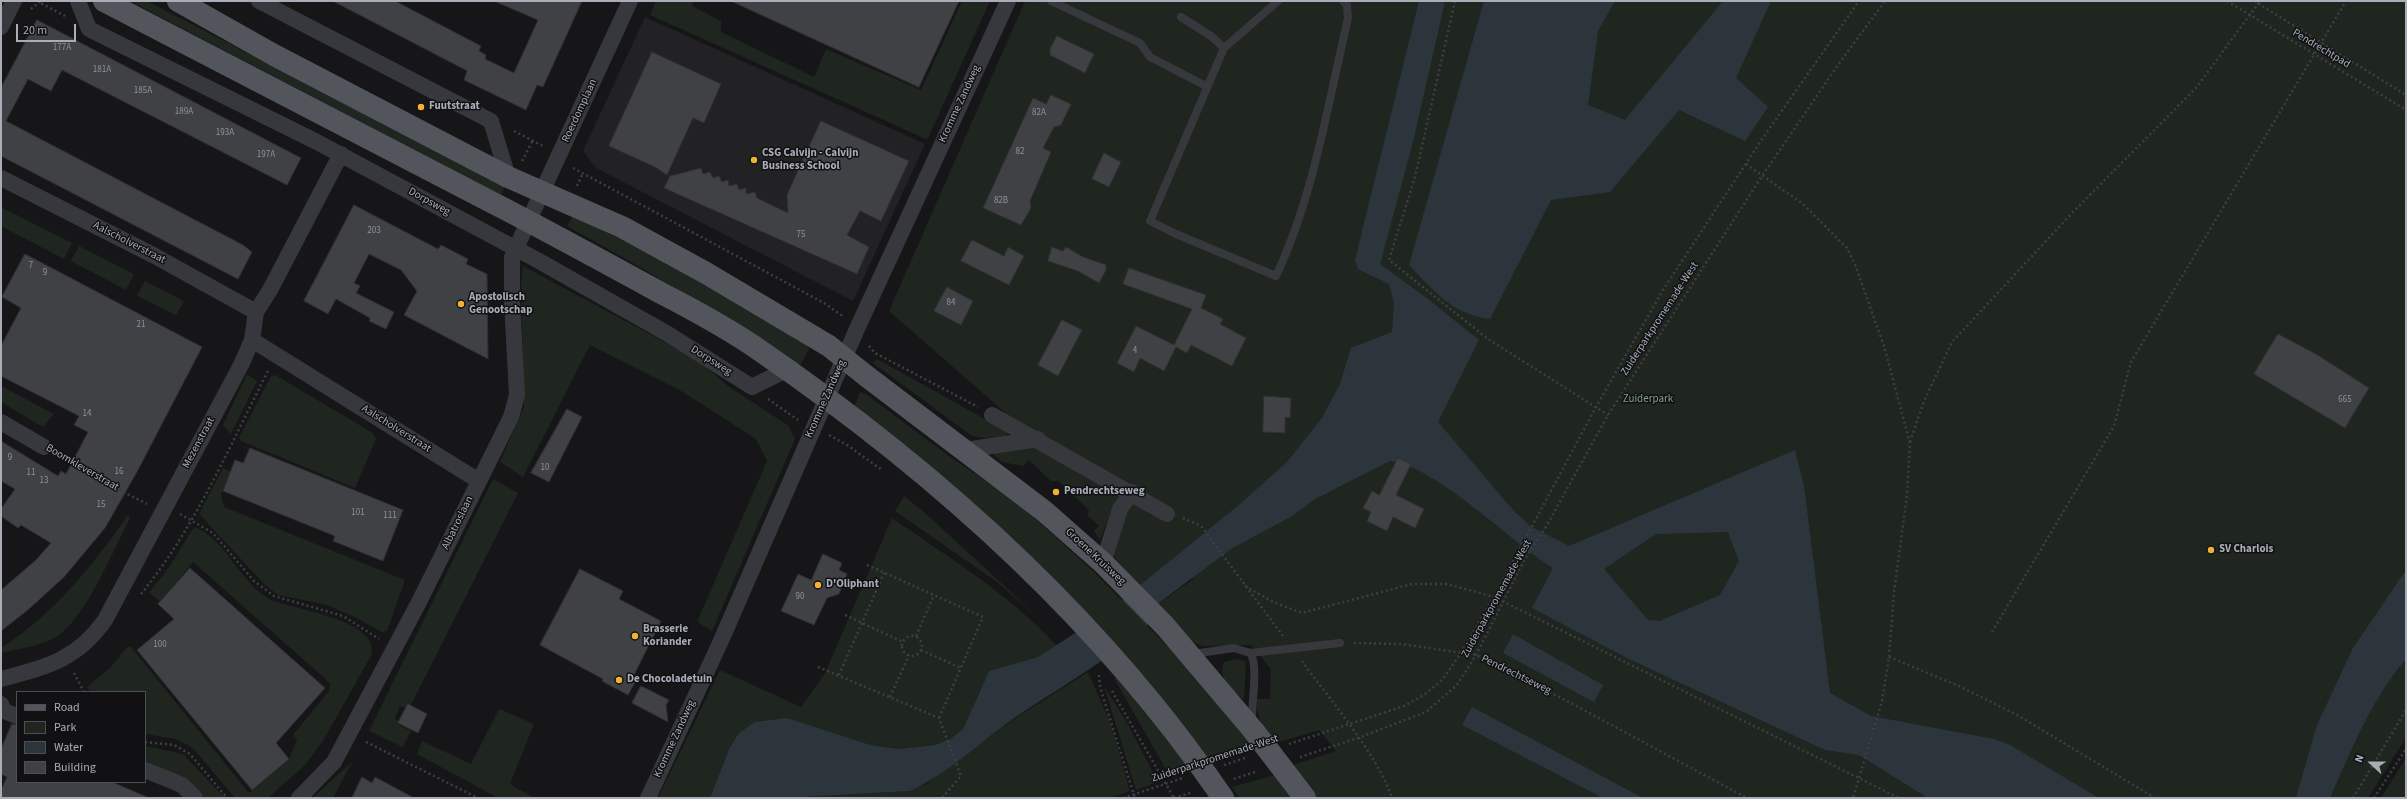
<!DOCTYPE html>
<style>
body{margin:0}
#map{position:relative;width:2407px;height:799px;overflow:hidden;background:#161618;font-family:"Source Sans 3",sans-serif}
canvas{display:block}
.frame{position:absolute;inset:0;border:2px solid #a8adb8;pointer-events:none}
.legend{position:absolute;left:16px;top:691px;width:130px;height:92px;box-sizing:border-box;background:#111113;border:1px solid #4d4f55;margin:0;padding:5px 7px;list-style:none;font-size:12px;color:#a8adb8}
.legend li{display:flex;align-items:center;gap:8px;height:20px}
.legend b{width:20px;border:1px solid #4d4f55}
.north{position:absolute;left:2351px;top:743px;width:40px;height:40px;-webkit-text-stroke:3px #111113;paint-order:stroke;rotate:291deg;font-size:11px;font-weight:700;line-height:16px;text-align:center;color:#a8adb8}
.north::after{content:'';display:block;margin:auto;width:14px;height:18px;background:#a8adb8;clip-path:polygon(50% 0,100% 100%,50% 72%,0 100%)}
.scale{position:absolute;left:16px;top:24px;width:60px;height:18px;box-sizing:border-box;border:2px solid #a8adb8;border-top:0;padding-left:5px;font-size:12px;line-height:14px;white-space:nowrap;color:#a8adb8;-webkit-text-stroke:3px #111113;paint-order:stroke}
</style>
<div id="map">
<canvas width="2407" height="799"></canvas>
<div class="frame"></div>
<ul class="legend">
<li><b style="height:5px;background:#53555c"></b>Road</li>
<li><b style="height:11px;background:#1e261f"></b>Park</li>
<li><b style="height:11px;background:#2c353c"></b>Water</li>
<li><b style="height:11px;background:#404145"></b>Building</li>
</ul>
<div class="north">N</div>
<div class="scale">20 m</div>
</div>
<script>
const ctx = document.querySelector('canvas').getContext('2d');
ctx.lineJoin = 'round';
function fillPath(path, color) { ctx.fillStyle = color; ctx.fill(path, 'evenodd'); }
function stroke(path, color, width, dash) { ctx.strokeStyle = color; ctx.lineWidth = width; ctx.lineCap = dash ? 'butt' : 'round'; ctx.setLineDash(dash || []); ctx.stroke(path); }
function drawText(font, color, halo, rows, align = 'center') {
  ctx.font = font + ' "Source Sans 3",sans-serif'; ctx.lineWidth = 3; ctx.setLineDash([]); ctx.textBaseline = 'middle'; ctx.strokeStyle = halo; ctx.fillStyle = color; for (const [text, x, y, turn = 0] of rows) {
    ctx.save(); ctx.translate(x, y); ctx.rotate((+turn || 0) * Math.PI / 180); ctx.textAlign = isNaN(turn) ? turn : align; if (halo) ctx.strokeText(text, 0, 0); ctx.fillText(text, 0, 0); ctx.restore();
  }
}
fillPath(new Path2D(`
 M645,17L925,144L853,301L596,168L583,151Z`), '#222225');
fillPath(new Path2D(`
 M130,1H147L505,186L501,195Z
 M656,1H694L692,6L721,21V32L814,77L826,49L921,90L962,1H990L929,136L926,139L650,15Z
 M1025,1H2406V738L2368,798H1316L1293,765L1336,751L1319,730L1276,743C1263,728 1256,719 1257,699H1270L1271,669L1251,645L1203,646L1192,642L1156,605L1195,578L1138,587C1106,555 1112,549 1113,506L1100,540L1094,531L1099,526L1087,515L1089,510L1058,481H1051L1029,460L1023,466L1002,462L991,452L1034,446L1057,458L889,311Z
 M1,207L72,243L64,259L1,226Z
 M573,215L697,278L808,344L809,349L801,364L797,365C723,314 646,270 567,226Z
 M79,246L134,274L126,290L71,261Z
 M523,266L698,360L728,386L789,426L795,439L712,631L697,622L767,461L756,439L683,392L590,345L523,477L500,462L524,407L521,282Z
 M145,281L184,301L176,315L137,296Z
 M877,359L1008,432L1006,436L986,438L972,436L873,363Z
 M247,374L257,381L231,434L223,425Z
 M275,375L373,433L376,439L355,488L241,441L239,438L271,376Z
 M1,386L54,414L43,427L1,402Z
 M860,392L867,395L949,456L1018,503L1093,571L1202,681L1254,750L1213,764L1119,648L1080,606L854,407Z
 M223,468L231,472L221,495L224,507L405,580L387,631L382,632L357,618L327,605L278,595L264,584L199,514Z
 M493,479L518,493L409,709L400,706L395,719L401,722L399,725L411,731L403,747L369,731Z
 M904,496L923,511L1038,617L997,582L895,511Z
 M128,515L130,518C114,549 85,620 56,637C40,646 19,649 1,653V648C54,614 93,565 128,515Z
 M892,518C949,558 1010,594 1057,646L1038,657L989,671L963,729L950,739L935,745L899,749L870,745L729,749L710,798H658L720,670L801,707L825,673Z
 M194,527C227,538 240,587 274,601C297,610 378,620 372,654L323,741L305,765L268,798H235L193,748L176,739L145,734V692H90L87,687L111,667L127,647H131L249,793L289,759L297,740L293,735L329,691L330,683L193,562L160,601L149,593L170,566Z
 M1237,659L1246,662L1244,698L1242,699C1232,688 1217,679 1224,662Z
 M1088,672L1111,724L1130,791L1109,798H783L910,791L927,783L1011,721Z
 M1114,678H1118L1187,762V768L1168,773Z
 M1104,686L1126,721L1158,782L1136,790Z
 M499,709L534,724L510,784L534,798H498L417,754L422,741L471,764Z
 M145,746L183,754L225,798H203L183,779L145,762Z
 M2406,758V798H2381Z
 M352,762L333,798H312Z
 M1275,775L1291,798H1240L1232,787Z`), '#1e261f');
fillPath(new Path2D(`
 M1419,1H1445L1413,142L1380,264L1428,299L1479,340L1438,422L1513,510L1530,526L1569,546L1795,450L1804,486L1830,693L1871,716L1994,739L2010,745L2099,798H1928L1859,755L1825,750L1631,660L1532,608L1553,568C1511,542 1436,466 1390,461L1315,499L1292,516L1231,549L1156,605L1147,626L1122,600L1240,504L1287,462L1322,418L1340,384L1351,348L1392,332L1394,303L1389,284L1358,269L1355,260ZM1728,532L1739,561L1720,595L1660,621L1648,620L1604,569L1656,534Z
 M1484,1H1615L1598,31L1588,105L1625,120L1723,1H1771L1736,78L1768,107L1745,141L1679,110L1610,192L1551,200L1490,319C1453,315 1433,290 1409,265Z
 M2406,570V659C2372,698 2351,751 2330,798H2296L2317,725L2353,648Z
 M1094,621L1119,648C1084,675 1046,696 1010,721C977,745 947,774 910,791L783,798H710L729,749L739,733L755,722L787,718L870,745L899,749L935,745L950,739L963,729L989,671L1038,657Z
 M1513,634L1603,685L1594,702L1503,653Z
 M1472,707L1643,798H1603L1462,725Z`), '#2c353c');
const building = new Path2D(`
 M333,1H395L481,46L479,51L486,55L485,59L514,73L538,20L494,1H582L543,87L537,85L526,110L464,80L467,71Z
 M731,1H959L919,87Z
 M37,20L301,158L287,185L62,70L51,91L28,79L6,121L243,245L252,252L238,279L1,156V88Z
 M1057,36L1094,54L1085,73L1050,55V49Z
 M652,52L721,84L704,123L693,118L667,175L655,167L609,146Z
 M1051,95L1071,104L1061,125L1054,127L1043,148L1051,152L1030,201L1031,208L1021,225L983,208L1033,98L1046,104Z
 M821,121L909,161L881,221L860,211L847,235L869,247L857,274L664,188L670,176L701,168L703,174L710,172L713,178L719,176L722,182L728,180L729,186L737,184L739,190L746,188V194L755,192L757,198L788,213L787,195Z
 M1104,153L1121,162L1109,187L1092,179Z
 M354,205L438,249L441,245L468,259L466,264L487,274L488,359L404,315L417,291L401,270L369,254L354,283L360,286L356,293L394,312L386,329L369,321L370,318L336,299L328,314L304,301Z
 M972,240L1004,256L1008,247L1024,256L1009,285L961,261Z
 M1052,247L1063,251L1066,247L1083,257L1106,265V270L1099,283L1078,271L1048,261Z
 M25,254L202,347L138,470L105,528L64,577L29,609L1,631V590L36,560L51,543L21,525L18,528L1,516V509L15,489L1,481V441L58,476L61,471L66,474L88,432L74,425L79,416L1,376V346L21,308L2,297Z
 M1129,268L1206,295L1201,308L1223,319L1220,324L1246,338L1232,366L1191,345L1187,353L1176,347L1164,371L1140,358L1134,372L1117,363L1136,326L1174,345L1192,309L1123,284Z
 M947,287L973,301L961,325L934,311Z
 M1062,320L1082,330L1058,376L1038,365Z
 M2278,334L2316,354L2369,388L2345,428L2254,374Z
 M1264,396L1291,398L1290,418L1285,417V433L1263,432Z
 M567,409L582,417L549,482L531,473Z
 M250,448L403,510L383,561L333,541L335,536L223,491L235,460L243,463Z
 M1398,458L1411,464L1396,495L1424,509L1415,528L1393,517L1387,531L1367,521L1371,512L1363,508L1372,491L1379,495Z
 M823,554L842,563L839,570L847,574L839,594L827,598L814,625L781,611L798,574L811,580Z
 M190,568L325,688L276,743L289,759L252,790L137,650L174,619L158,604Z
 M580,569L623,591L619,599L661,621L633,677L637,679L628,695L602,681L603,679L540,645Z
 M641,686L669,700L666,705L668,722L632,703Z
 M408,704L427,714L418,733L398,723Z
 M12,724L17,725V782H112L149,798H1V790L7,777L1,774V749Z
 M362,777L372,783L375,777L414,798H352Z`);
fillPath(building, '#404145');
stroke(building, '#303034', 1);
stroke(new Path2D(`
 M37,1L65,16
 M1455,1L1415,177L1389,260L1488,339L1608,415
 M2227,1L2406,110
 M2254,1L2406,95
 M31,9L41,1
 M514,131L543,146
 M522,161L533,140
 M1746,164L1803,204L1847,248L1856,267L1884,346L1910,443L1907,495L1894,592L1889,657L1882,701L1853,798
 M573,168L824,303L844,317
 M577,186L583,173
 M869,346L875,353L978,407
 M768,399L798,420
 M829,435L847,445L882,470
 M1910,442L1924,401L1952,342L2073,212L2196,88L2260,1
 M58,455L100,480L147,504
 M180,514L213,533L254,581L274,596L343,616L379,639
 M1183,518L1201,526L1283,636
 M867,565L983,617L939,718
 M1245,586L1273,602L1302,613L1412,584H1447L1494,597L1899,798
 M141,594C195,528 229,447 268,371
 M845,615L903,642
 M1992,632L2114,426L2131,362L2346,1
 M916,636L934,595
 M902 646a10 10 0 1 1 20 0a10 10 0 1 1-20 0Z
 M1354,643L1401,644L1476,655L1569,702L1747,798
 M921,650L961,668
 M1889,657L1959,686L2019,716L2155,798
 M1302,661C1329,699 1378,755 1392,798
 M818,667L939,718L961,776L942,798
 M74,673L84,692
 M839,675L884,573
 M1099,675L1100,687L1135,798
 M1112,691L1174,798
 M890,697L909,655
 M145,742L174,745L190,754L227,798
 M366,742L478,798
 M1289,744L1404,706L1424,695L1442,680L1461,653L1494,597L1596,407L1663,290L1762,139L1859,1
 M1300,757L1358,738L1426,712L1457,685L1476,655L1526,557L1546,527L1608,415L1762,176L1840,62L1885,1
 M1224,765L1248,757
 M1234,779L1258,771
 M1123,798L1183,778
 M1174,798L1193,792
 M2353,798L2406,710
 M2374,798L2406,749`), '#3d3f44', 2.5, [2, 3]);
stroke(new Path2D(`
 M1051,1L1140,43L1150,57L1206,86
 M1278,1L1224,48L1150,221L1176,234L1276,276C1314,195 1328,104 1348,18L1347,5L1343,1
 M1181,17L1211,36L1224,48
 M1250,653C1259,664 1251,706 1252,722
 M1193,654L1234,648L1250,653L1340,643`), '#37383d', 8);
stroke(new Path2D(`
 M78,1L89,29L317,142L539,261L668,334L752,387L786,370
 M259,1L491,121L508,177
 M1,27L14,1
 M1,178L153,255L256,312
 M252,340L479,481
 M992,415L1167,514
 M1,422L44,447
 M965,450L1038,439
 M1103,563L1120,509L1132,492
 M1,679C46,667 77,660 105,620L241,365L252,340L256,312L270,290L341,154
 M1,704L4,711L17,716
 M145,770L182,785L195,798
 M299,798L334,762L419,602L511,417L517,395L512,301V257L630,1
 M648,798L720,643L856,331L1008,1`), '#37383d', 16);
stroke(new Path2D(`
 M104,1C236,69 368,139 501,207C555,235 608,264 661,293C692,309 723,326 752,345C932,468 1100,618 1223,798
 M178,1L274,55L508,177L622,227L706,273L829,346L865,375L1044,511L1103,563L1165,626L1253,730L1305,798`), '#53555c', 22);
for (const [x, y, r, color] of [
 [421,107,4,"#f2b134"],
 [754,160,4,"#f2b134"],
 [461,304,4,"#f2b134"],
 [1056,492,4,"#f2b134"],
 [2211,550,4,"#f2b134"],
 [818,585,4,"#f2b134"],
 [635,636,4,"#f2b134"],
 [619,680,4,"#f2b134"]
]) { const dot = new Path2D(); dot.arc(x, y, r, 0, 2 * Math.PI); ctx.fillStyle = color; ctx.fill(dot); stroke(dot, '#111113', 1.5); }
drawText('9px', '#8e929b', null, [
 ["177A",62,48],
 ["181A",102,70],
 ["185A",143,91],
 ["189A",184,112],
 ["82A",1039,113],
 ["193A",225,133],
 ["82",1020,152],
 ["197A",266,155],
 ["82B",1001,201],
 ["203",374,231],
 ["75",801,235],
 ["7",31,266],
 ["9",45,273],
 ["84",951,303],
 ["21",141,325],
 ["4",1135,351],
 ["665",2345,400],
 ["14",87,414],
 ["9",10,458],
 ["10",545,468],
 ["16",119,472],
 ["11",31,473],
 ["13",44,481],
 ["15",101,505],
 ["101",358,513],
 ["111",390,516],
 ["90",800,597],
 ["100",160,645]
]);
drawText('11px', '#a8adb8', '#111113', [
 ["Pendrechtpad",2321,49,31],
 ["Kromme Zandweg",960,104,-65],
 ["Roerdomplaan",580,111,-65],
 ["Dorpsweg",429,202,29],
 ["Aalscholverstraat",129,243,27],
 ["Zuiderparkpromemade-West",1660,319,-57],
 ["Dorpsweg",711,361,32],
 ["Kromme Zandweg",826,399,-66],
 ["Aalscholverstraat",396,429,32],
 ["Mezenstraat",199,443,-62],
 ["Boomkleverstraat",82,468,30],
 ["Albatroslaan",458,523,-64],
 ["Groene Kruisweg",1095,557,43],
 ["Zuiderparkpromemade-West",1497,599,-61],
 ["Pendrechtseweg",1516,675,26],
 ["Kromme Zandweg",675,739,-65],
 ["Zuiderparkpromemade-West",1215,759,-18]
]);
drawText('bold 11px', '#a8adb8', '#111113', [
 ["Fuutstraat",429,107],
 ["CSG Calvijn - Calvijn",762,154],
 ["Business School",762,167],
 ["Apostolisch",469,298],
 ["Genootschap",469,311],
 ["Pendrechtseweg",1064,492],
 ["SV Charlois",2219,550],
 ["D'Oliphant",826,585],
 ["Brasserie",643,630],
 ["Koriander",643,643],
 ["De Chocoladetuin",627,680]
], 'left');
drawText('11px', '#7fa381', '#111113', [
 ["Zuiderpark",1648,400]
]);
</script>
